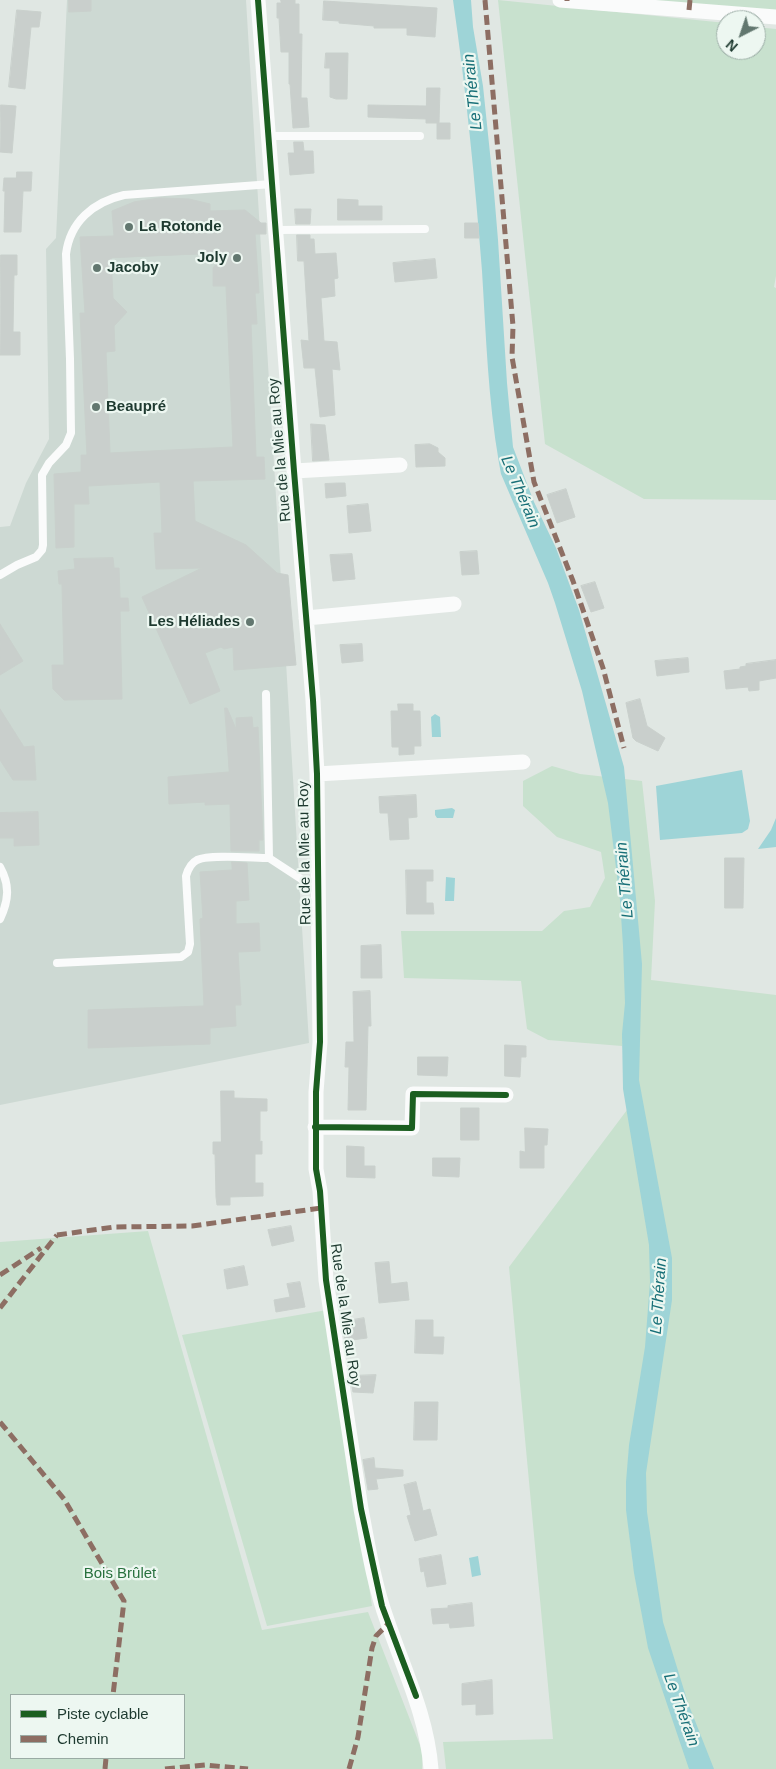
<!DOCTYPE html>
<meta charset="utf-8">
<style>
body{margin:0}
#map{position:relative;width:776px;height:1769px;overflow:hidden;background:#e0e7e3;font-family:Helvetica,sans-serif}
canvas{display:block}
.legend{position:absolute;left:10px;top:1694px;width:175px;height:65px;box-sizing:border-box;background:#edf7f1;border:1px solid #9aaba4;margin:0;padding:6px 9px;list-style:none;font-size:15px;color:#1e3a30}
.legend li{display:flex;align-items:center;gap:10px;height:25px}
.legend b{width:25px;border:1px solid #9aaba4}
.north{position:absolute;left:716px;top:10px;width:50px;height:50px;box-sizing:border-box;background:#edf7f1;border:1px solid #9aaba4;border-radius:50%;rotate:221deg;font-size:14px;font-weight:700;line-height:20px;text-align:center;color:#1e3a30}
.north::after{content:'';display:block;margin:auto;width:18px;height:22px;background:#62776f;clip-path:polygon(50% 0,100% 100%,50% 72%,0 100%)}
</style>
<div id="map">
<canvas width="776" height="1769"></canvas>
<ul class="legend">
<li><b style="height:6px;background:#1b5e20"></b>Piste cyclable</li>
<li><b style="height:6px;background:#8d6e63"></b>Chemin</li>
</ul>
<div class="north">N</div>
</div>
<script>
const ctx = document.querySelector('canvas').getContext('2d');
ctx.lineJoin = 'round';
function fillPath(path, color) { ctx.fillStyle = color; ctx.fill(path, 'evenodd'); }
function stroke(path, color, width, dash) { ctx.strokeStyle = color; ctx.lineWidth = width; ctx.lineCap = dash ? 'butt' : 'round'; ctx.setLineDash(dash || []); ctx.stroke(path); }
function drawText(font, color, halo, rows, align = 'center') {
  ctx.font = font + ' Helvetica,sans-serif'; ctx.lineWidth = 4.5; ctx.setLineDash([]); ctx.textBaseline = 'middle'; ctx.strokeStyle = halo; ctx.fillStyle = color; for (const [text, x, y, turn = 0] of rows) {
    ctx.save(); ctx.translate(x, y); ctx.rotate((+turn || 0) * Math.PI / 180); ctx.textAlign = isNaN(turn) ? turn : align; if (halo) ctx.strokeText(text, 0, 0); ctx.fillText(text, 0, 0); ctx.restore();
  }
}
fillPath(new Path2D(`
 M67,0H246L309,1043L0,1105V527L10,526L26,483L49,439L46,249L56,238Z`), '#cdd9d3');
fillPath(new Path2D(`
 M498,0L726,23V50H756V27L776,29V276L774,287L776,288V500L644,499L545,444Z
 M586,0H776V15Z
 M552,766L580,774L642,781L655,901L651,980L776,995V1769H446L443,1742L553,1739L509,1267L627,1110L622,1036V1046L548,1040L527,1029L521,981L404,978L401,931H542L564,911L590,907L605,878L601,852L557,837L523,806V781ZM629,1450L633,1565L626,1498Z
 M148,1231L262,1630L368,1612L423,1753L422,1769H0V1242ZM11,1695H184V1758H11Z
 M327,1310L372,1606L267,1626L182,1335Z`), '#c8e1ce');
fillPath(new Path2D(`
 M453,0H471L473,27L483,86L494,192L498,240L507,383L513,447L534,502L556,548L579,610L624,767L642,964L639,1080L672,1258V1300L646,1473L647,1512L663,1622L688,1703L714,1769H689L648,1648L634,1573L626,1510V1482L629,1445L645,1347L650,1282L649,1245L623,1089L622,1034L625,1003L623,946L620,900L608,803L582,691L555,603L548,583L501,474L499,463C488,399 486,335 482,271C475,180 466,90 453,0Z
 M435,714L440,717L441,737H432L431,717Z
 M742,770L750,821L748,829L742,833L660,840L656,786Z
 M452,808L455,810L453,818H437L435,815V810Z
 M776,818V847L758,849L771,830Z
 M446,877L455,878L454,901H445Z
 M478,1556L481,1575L472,1577L469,1558Z`), '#9ed4d7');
const building = new Path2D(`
 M69,0H91V11L69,12Z
 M281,0H295V4H299V34H302L301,98H307L309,127L293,128L290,84H289V52H281L279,18H277V3H281Z
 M324,1L437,8L435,37L407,35V28H374V26L339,23V21L323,20Z
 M17,10L41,12L39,27H31L25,89L9,87Z
 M326,53H348L347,99H336L330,97V68H325Z
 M427,88H440L439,123H450V139H437V123H426V119L368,117V105L426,106Z
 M1,105L16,106L12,153L0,152Z
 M294,142H303L304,151H313L314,173L290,175L288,153H294Z
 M17,172H32L31,191H23L21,232H4L5,191H3L4,178H16Z
 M160,198L189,199L210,204V211L245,210L261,223H266V234H255L259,293H255L257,324H251L256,457H264L265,479L193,481L195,521L246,545L277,573L288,575L296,665L234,670L233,647L224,649L221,647L205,653L220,691L190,704L142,597L202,568L156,569L154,533H162L160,482L88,486L89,504H74V547L56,548L54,474L81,472V455H87L80,313H85L80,237L114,236L112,211L134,202ZM226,253L213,268V286H226L233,447L110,453L106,352L115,351L114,326L127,312L113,298L111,258Z
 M338,199L358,200V206H382V220H338Z
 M295,209H311L310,224H296Z
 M465,223H478L479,238H465Z
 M297,235H310V239H314L315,254L336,253L338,278L334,279L335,296L321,298L324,341L337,342L340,370L332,369L335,415L320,417L315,368H304L301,340L309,341L304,261H298Z
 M1,255H17V275H14L13,332H20V355H0Z
 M435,259L437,278L395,282L393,263Z
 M311,424L325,425L329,460L313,461Z
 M430,444L438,448V452L445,458V466L416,467L415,445Z
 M338,483H345L346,496L326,498L325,484Z
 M566,489L575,517L557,523L547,495Z
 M368,504L371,531L349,533L347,506Z
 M477,551L479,574L462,575L460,552Z
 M352,554L355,579L333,581L330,555Z
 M113,558L114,568H119L120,598H128L129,611H120L122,699L64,700L53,689L52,665H64L62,584H59L58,571L75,569L74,559Z
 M595,582L604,608L591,612L581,586Z
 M0,624L23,661L0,675Z
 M362,644L363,661L342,663L340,645Z
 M688,658L689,672L657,676L655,661Z
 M776,660V678L759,681V690L749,691L748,687L726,689L724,671L740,669V667L746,666V664Z
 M640,699L647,726L665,738L658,751L636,741L633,738L626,703Z
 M398,704H413V711H420L421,746H414V754L399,755V747H392L391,711H398Z
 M225,708H227L236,729V718L252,717L253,728L258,727L263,840H259V851H231L230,804L205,805V802L169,804L168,777L229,772Z
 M0,709L24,747L34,746L36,780H13L0,760Z
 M416,795L417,817L408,818L409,839L390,840L388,813H380L379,797Z
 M38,812L39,845L14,846V838H0V813Z
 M725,858H744L743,908H725Z
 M232,862L247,863L249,900L236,901V924L259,923L260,951L238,952L241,1005H235L236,1026L210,1028V1044L88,1048V1010L204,1006L200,919L203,918L200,872L232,870Z
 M406,870H433V881H426V903H433L434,914H407Z
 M381,945L382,978H361V946Z
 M370,991L371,1026H368L366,1110H348L349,1067H345L346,1042H354L353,992Z
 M505,1045L526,1046V1057H521L520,1077L505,1076Z
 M418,1057H448L447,1076L418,1075Z
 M221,1091H234V1098L267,1099V1111H260V1142L262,1141V1154H255V1183H263V1196L230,1197V1205H217L216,1197L215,1154H213V1142H221Z
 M461,1108H479V1140H461Z
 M525,1128L548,1129L547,1145H544V1168H520V1151L525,1152Z
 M347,1146L364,1147V1166H375V1178L347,1177Z
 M433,1158H460L459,1177L433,1176Z
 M291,1226L294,1241L272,1246L268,1230Z
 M389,1262L391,1284L407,1282L409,1300L379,1303L375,1263Z
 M244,1266L248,1285L227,1289L224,1270Z
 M300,1282L305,1307L276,1312L274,1300L290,1297L287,1284Z
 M364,1318L367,1338L345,1341L342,1322Z
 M416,1320H433V1337H444L443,1354L415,1353Z
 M376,1375L373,1393L353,1392L350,1376Z
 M415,1402H438L437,1440H414Z
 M374,1458L375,1468L403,1470V1476L376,1479L378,1489L368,1490L363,1460Z
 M416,1482L423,1511L430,1509L437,1535L415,1541L407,1516L411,1515L404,1485Z
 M441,1555L446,1584L427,1587L424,1571L421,1572L419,1559Z
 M472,1603L474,1626L450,1628L449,1623L433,1624L431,1609L448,1608V1606Z
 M492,1680L493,1714L476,1715V1704L462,1705V1684Z`);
fillPath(building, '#c9cfcc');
stroke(building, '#c9d0cc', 1);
stroke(new Path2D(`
 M268,136H420
 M275,230L425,229
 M0,575L17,565L36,557L42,550L43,545L42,475L49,463L66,445L71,433L70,359L66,254C70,222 93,202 124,195L272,184
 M266,694L269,858L318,890
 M0,867C10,885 9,900 0,919
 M57,963L181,957L188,952L190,944L186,876C188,869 191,863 197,860C210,854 253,858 269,858`), '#fafbfb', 8);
stroke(new Path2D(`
 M258,0L294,471L313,700L317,774L320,1042L316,1092V1169L320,1191L326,1280L361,1509C368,1546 374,1584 387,1620C404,1670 427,1716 431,1769
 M560,0L776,17
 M294,471L400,465
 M306,618L454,604
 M317,774L523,762
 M315,1127L412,1128L413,1094L506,1095`), '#fafbfb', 15);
stroke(new Path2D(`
 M485,0L513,326L512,357L534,482L573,581L603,668L624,748
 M567,1V0
 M689,10L690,0
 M57,1235L114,1227L192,1226L321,1208
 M0,1275L41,1248
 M0,1308L57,1235
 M0,1422L64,1499L124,1601L113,1695
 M105,1769L106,1758
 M165,1769L205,1765L248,1769
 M349,1769L358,1737L372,1648L376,1636L388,1624`), '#8d6e63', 5, [10, 5]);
stroke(new Path2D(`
 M258,0L294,471L313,700L317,774L320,1042L316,1092V1169L320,1191L326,1280L361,1509L382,1606L416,1696
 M315,1127L412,1128L413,1094L506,1095`), '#1b5e20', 6);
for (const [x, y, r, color] of [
 [129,227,5,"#62776f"],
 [237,258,5,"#62776f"],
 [97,268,5,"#62776f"],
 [96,407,5,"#62776f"],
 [250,622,5,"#62776f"]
]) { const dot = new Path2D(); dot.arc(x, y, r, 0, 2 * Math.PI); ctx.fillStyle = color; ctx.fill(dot); stroke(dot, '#edf7f1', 2); }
drawText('bold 15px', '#1e3a30', '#edf7f1', [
 ["La Rotonde",139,227],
 ["Joly",227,258,"right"],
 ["Jacoby",107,268],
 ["Beaupré",106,407],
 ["Les Héliades",240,622,"right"]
], 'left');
drawText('15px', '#1e3a30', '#edf7f1', [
 ["Rue de la Mie au Roy",280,450,-95],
 ["Rue de la Mie au Roy",305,853,-91],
 ["Rue de la Mie au Roy",345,1315,82]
]);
drawText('15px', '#28713e', '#edf7f1', [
 ["Bois Brûlet",120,1574]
]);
drawText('italic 16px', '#176f77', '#edf7f1', [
 ["Le Thérain",473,92,-96],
 ["Le Thérain",520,492,67],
 ["Le Thérain",625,880,-95],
 ["Le Thérain",659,1296,-86],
 ["Le Thérain",681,1710,70]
]);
</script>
